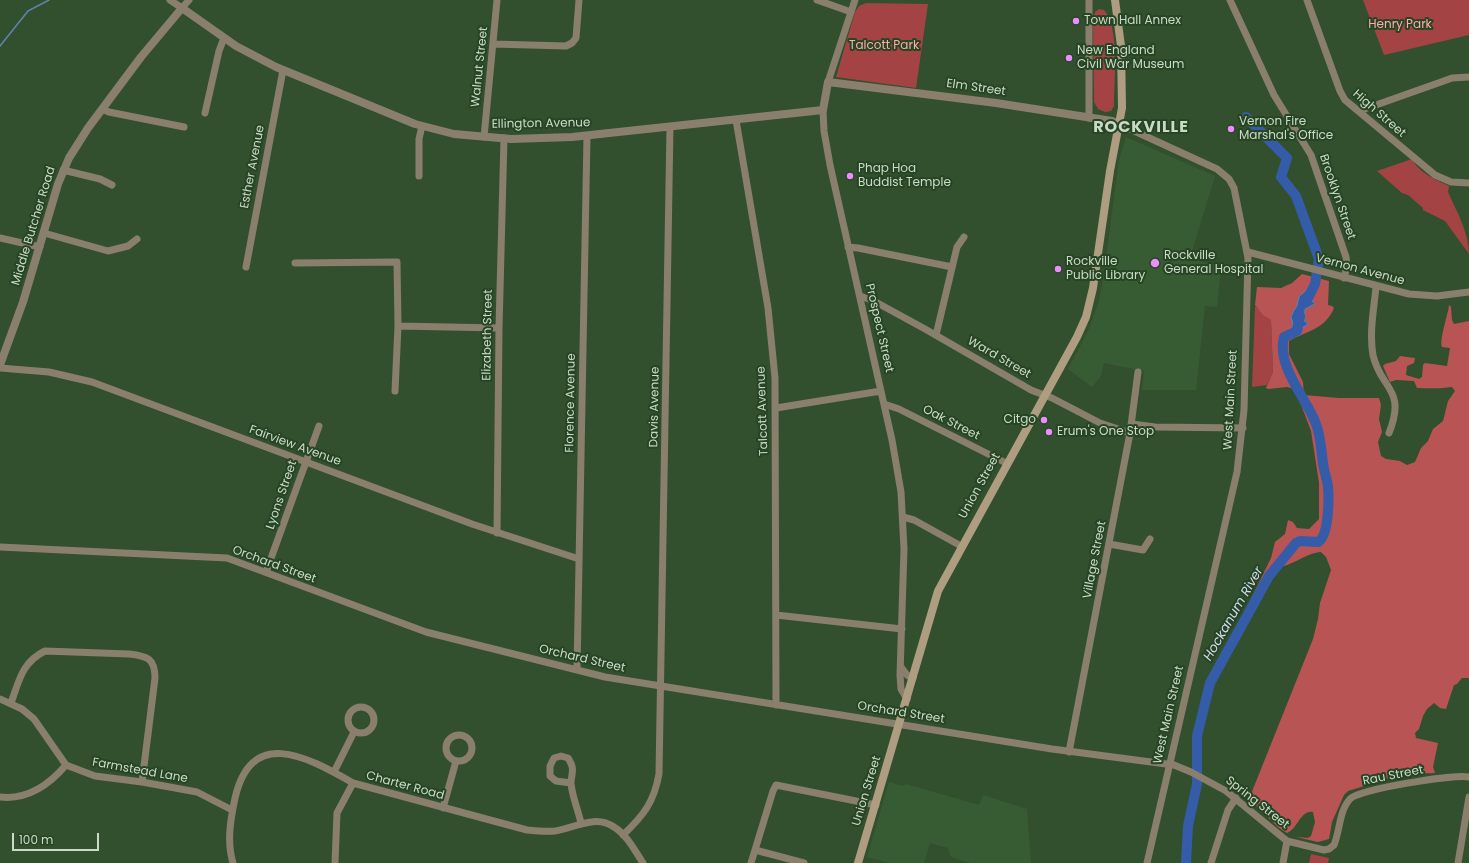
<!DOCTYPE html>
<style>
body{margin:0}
#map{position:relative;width:1469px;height:863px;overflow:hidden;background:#32502e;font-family:Poppins,sans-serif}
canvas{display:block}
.scale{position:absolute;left:12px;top:833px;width:87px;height:18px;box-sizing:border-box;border:2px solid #c9dbc7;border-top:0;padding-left:5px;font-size:12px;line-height:14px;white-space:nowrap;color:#c9dbc7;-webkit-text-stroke:3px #274524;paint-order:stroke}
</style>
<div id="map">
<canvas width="1469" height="863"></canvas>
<div class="scale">100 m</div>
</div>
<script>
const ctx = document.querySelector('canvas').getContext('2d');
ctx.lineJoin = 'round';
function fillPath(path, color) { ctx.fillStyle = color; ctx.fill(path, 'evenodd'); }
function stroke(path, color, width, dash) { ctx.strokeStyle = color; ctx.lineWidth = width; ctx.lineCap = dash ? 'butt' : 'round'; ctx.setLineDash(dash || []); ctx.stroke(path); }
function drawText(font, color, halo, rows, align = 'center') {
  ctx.font = font + ' Poppins,sans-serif'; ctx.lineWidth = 4; ctx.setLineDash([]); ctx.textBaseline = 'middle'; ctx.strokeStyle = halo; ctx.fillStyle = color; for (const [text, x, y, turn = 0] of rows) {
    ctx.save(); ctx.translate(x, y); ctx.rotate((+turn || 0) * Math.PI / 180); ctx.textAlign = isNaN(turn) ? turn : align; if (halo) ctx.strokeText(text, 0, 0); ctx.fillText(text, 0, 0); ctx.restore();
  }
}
fillPath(new Path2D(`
 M1126,137L1215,176L1190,258L1221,267L1217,307L1205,306L1196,390H1142L1144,371L1104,363L1101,376L1092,387L1068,369L1089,329L1099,301L1104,273L1119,160Z
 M889,782L903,786L906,784L979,805L983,795L1027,809L1031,863H971L951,857L948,848L930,843L924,863H889L867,857Z`), '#375c33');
fillPath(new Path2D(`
 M1363,0H1469V35L1384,55Z
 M866,3L928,4L916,88L836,77L855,12L859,6Z
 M1099,9L1104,10C1120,27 1114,82 1114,106L1111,111L1105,112L1098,109L1094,102L1093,20L1095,12Z
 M1412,159C1418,172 1436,180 1449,186L1448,192C1457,212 1469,233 1469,254L1445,221L1423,210V208L1408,195L1402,193L1377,171Z
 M1255,306L1271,320L1273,372L1267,385L1252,387Z
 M1311,854L1329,858L1328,863H1309Z`), '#a44344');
fillPath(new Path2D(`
 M1302,274L1329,281L1328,305L1332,306L1334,308C1325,330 1306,331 1289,341V354L1303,382L1304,395L1339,398H1379L1381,405L1379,419L1382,432L1378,442L1381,456L1386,459L1400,461L1407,465L1415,462L1421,448L1428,441L1433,429L1443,421L1448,401L1455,391L1452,387C1440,389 1429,388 1417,388L1414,381L1396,380L1390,382L1383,366L1385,364L1396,361L1400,356L1415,358L1414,363L1407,366L1406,375L1419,379L1422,377L1423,365L1425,363L1447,366L1450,348L1442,347C1439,340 1448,315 1449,305L1451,307L1452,320L1454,324L1469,321V678H1462L1457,684L1454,685L1446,709L1440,708L1434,703L1427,709L1423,716L1419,729L1415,733L1416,738L1438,743L1433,767L1435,773L1403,774L1348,791L1344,795L1332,822L1329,839L1318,842L1296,837L1308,838L1311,836L1315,822L1313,812C1300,810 1298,829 1287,833L1279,828L1249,799L1313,639L1318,619L1320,603L1331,570L1326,557L1321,552C1304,553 1290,569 1273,567C1262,575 1259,602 1248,605L1271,558L1275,542L1285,534L1288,520L1293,522L1297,528L1309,529L1319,519V483L1311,431L1295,389L1287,387L1268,389L1266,388L1273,372L1271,320L1263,315L1255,305L1257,287L1281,288L1292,283ZM1313,289L1312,301L1315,303L1305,309L1304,321L1307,322L1306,326L1291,330L1293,323L1291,317L1293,312L1298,304Z`), '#b85454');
const water = new Path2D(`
 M1308,289L1313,290L1312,301L1315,304L1305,309L1304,321L1308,323L1306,326L1291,330L1293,323L1291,317L1293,312L1297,306L1299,297Z`);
fillPath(water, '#345ca8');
stroke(water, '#6182b1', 1);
stroke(new Path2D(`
 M0,46L28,11L49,0`), '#6182b1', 1.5);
stroke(new Path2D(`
 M1246,117L1287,158L1281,177L1296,196L1319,259L1315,284L1306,302
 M1186,863L1188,826L1197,784V736L1210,683L1269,576L1296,543L1300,541L1318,542C1329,536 1329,499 1328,487C1327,479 1324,471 1323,463C1321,450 1321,437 1316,424C1307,399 1276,366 1284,337L1297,331L1300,316`), '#345ca8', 10);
stroke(new Path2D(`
 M170,0L182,8L189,0
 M817,0L851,12
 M1230,0L1274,95L1311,155L1346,257L1347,266L1344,278
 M1307,0L1340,91L1345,100L1435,175L1451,182L1469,183
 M493,44L566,46L572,43L576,38L579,0
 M828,82L855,0
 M102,109L109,112L184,127
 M823,110L824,131L830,165L892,440L901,492L904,549L900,675L901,689L907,699
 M1359,111L1441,82L1452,78L1469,77
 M205,113L219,51L224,38
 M1089,118V0
 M736,120L768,308L775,378L776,705
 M1119,124L1217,169L1229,179L1234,188L1248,258L1244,410L1237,472L1147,863
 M484,137L497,0
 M63,170L100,179L112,185
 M419,176V139L422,126
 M44,233L108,251L128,246L137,239
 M0,238L40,247
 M848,247L858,248L952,267
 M1248,252L1409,294L1437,296L1469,292
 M295,263L397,262L398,326L395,391
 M246,267L283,70
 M1376,287C1374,308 1369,333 1373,355C1380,389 1407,388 1389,433
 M860,296L872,300L925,329L1031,390L1052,398L1100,423L1130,433
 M398,326L499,328
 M936,335L957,247L964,237
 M0,368L49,372L92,382L472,524L579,559
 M884,404L899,409L1006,463
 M776,408L881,391
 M1132,424L1155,427L1243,428
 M903,517L914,520L961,546
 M497,533L499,328L504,138
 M1109,544L1143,550L1150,539
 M0,547L227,558L426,632L605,677L1052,749L1174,765L1191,772L1226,791L1287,841L1324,850L1329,849L1334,845C1340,831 1339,811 1350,799C1359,789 1454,774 1469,777
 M266,572L319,426
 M776,615L902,629
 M901,667L907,675L913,678
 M577,670L587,136
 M0,699L22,709L34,719L66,765L95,776L142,782L197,792L232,810
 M11,703C19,681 22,662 45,651L129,654C147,656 155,658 155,678L142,782
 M348 720a13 13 0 1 1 26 0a13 13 0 1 1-26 0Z
 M446 748a13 13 0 1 1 26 0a13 13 0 1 1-26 0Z
 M1069,752L1130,433L1138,372
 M334,772L354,732
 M571,783L556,781L550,776V766L554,758L561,756L568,758C575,769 572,771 571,782C571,793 579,813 581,823
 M0,797C27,800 49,785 66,765
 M443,808L456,761
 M623,835C644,815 654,802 659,774L670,127
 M755,850L804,863
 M233,863C227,843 230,823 234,803C249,725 306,756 353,783L527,830C536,831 545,832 555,831C575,828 595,814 614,827C627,835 635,851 643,863
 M335,863L337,813L353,783
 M751,863L773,791L776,785L876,805
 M1211,863L1228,810L1236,798
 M1283,863L1287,841
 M1458,863L1469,797`), '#8a7f6c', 7);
stroke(new Path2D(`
 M0,365L23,302L58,184L69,158L88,128L141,57L182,8L236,46L276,67L415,124L454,134L511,139L572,137L823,110L828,82L996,103L1112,121L1119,124`), '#8a7f6c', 8);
stroke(new Path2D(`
 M858,863L938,591L1077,337L1086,317L1093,288L1110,171L1122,108L1121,46L1115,0`), '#ae9d80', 8);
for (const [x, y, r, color] of [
 [1076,21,4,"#eb8dfb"],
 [1069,58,4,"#eb8dfb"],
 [1231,129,4,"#eb8dfb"],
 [850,176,4,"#eb8dfb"],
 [1155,263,5,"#eb8dfb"],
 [1058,269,4,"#eb8dfb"],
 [1044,420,4,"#eb8dfb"],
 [1049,432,4,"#eb8dfb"]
]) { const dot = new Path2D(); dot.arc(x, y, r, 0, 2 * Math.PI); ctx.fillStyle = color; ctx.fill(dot); stroke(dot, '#274524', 1.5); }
drawText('12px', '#c9dbc7', '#274524', [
 ["Town Hall Annex",1084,21],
 ["New England",1077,51],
 ["Civil War Museum",1077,65],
 ["Vernon Fire",1239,122],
 ["Marshal's Office",1239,136],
 ["Phap Hoa",858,169],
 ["Buddist Temple",858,183],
 ["Rockville",1164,256],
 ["General Hospital",1164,270],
 ["Rockville",1066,262],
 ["Public Library",1066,276],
 ["Citgo",1036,420,"right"],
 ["Erum's One Stop",1057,432]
], 'left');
drawText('12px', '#fdaca9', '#274524', [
 ["Henry Park",1400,25],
 ["Talcott Park",884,46]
]);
drawText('12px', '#c9dbc7', '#274524', [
 ["Walnut Street",480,67,-84],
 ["Elm Street",976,88,8],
 ["High Street",1379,114,41],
 ["Ellington Avenue",541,124,-1],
 ["Esther Avenue",253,167,-79],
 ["Brooklyn Street",1337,197,71],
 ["Middle Butcher Road",34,226,-73],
 ["Vernon Avenue",1360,270,15],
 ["Prospect Street",879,328,77],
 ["Elizabeth Street",488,335,-89],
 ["Ward Street",999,358,30],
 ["West Main Street",1231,400,-87],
 ["Florence Avenue",571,403,-89],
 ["Davis Avenue",655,407,-89],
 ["Talcott Avenue",763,411,-92],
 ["Oak Street",951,423,27],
 ["Fairview Avenue",295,446,20],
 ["Union Street",980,486,-61],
 ["Lyons Street",282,495,-71],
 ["Village Street",1095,560,-79],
 ["Orchard Street",274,565,20],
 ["Orchard Street",582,659,13],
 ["Orchard Street",901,713,9],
 ["West Main Street",1169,715,-77],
 ["Farmstead Lane",140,771,10],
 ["Rau Street",1393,776,-11],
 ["Charter Road",405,786,15],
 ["Union Street",867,791,-73],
 ["Spring Street",1257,803,38]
]);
drawText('italic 13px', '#d1ddf2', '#274524', [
 ["Hockanum River",1234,614,-60]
]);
ctx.letterSpacing = '1px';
drawText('bold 16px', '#c9dbc7', '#274524', [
 ["ROCKVILLE",1141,128]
]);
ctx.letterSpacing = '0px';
</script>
